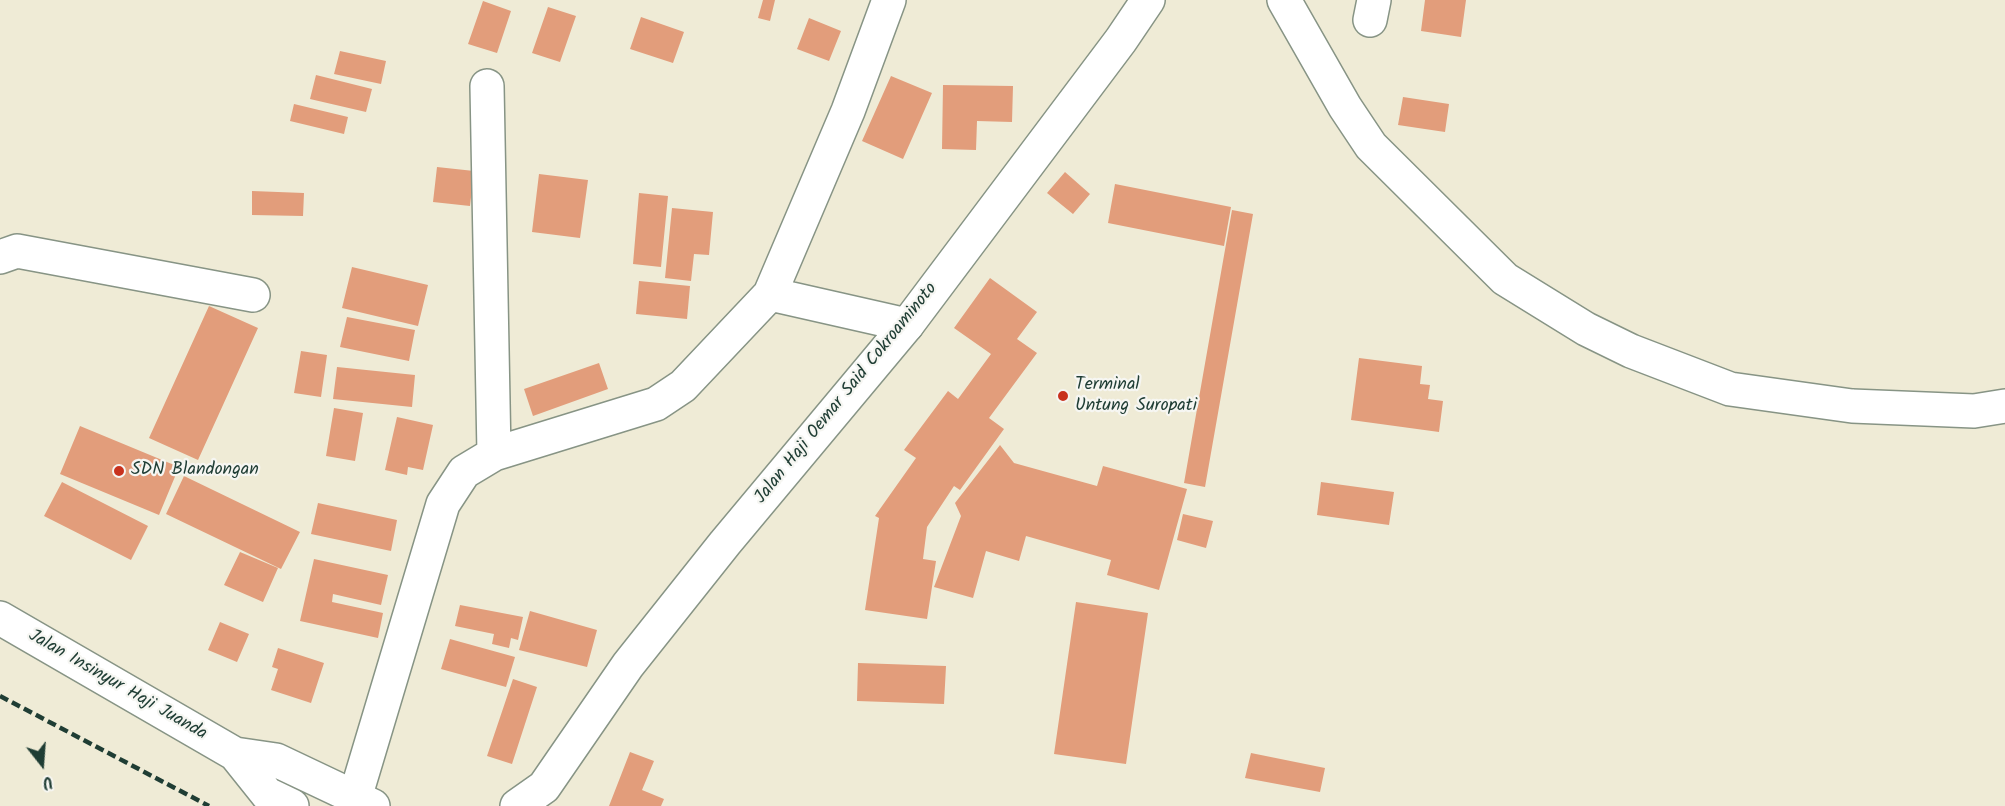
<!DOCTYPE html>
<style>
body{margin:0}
#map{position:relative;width:2005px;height:806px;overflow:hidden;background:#efebd6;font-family:Kalam,sans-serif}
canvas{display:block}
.north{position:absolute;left:12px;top:734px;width:60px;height:60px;-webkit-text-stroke:4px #f6f6f2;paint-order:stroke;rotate:163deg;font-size:16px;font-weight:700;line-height:24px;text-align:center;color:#1f3d34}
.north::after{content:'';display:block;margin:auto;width:21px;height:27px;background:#1f3d34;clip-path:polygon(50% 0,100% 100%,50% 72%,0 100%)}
</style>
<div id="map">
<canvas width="2005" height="806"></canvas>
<div class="north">U</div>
</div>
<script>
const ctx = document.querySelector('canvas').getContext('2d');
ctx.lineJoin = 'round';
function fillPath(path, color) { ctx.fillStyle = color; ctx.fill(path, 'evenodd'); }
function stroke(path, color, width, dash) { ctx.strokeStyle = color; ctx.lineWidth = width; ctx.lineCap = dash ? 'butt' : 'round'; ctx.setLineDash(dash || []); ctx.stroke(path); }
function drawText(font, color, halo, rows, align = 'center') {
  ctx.font = font + ' Kalam,sans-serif'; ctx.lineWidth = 4.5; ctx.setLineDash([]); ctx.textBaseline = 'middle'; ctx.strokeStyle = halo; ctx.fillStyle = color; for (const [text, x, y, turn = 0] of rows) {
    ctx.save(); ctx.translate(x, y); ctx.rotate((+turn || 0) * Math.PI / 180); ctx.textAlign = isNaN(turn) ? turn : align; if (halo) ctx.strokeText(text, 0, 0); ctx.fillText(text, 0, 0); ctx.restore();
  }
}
fillPath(new Path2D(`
 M763,0H775L770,21L758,18Z
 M1425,0H1466L1461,37L1421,31Z
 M483,1L511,11L497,53L468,44Z
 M548,7L576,16L560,62L532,53Z
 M641,17L684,32L673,63L630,49Z
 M809,18L841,31L829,61L797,49Z
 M340,51L386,61L381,84L334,74Z
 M316,75L372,89L366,112L310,99Z
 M891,76L932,93L903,159L862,141Z
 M943,85L1013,86L1012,122L977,121L976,150L942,149Z
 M1403,97L1449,104L1445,132L1398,125Z
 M294,104L348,117L344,134L290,121Z
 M437,167L474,171L470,206L433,202Z
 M1065,172L1090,194L1073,214L1047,193Z
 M539,174L588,180L580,238L532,232Z
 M1115,184L1231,207L1224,246L1108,223Z
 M252,191L304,193L303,216L252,215Z
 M639,193L668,196L661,267L633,264Z
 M672,208L713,212L709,255L694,254L691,281L665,278Z
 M1232,210L1253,214L1205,487L1184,483Z
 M352,267L428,285L418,326L342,308Z
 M990,278L1037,312L1017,339L1037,353L989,418L1004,429L960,490L954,486L927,527L923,559L936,561L927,619L865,610L879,518L875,516L916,458L904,450L948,391L958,399L991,354L954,328Z
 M639,281L690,286L687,319L636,314Z
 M209,306L258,328L198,460L149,438Z
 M347,317L415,330L409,361L340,347Z
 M301,351L327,355L321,397L294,393Z
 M1359,358L1422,366L1420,384L1430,385L1428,399L1443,401L1439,432L1351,420Z
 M599,363L608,389L533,416L524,389Z
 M337,367L415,375L412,407L333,399Z
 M334,408L363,413L355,461L326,456Z
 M397,417L433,425L423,470L408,467L407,475L385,470Z
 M80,426L179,467L159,515L60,474Z
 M1000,445L1014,463L1097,486L1103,466L1187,489L1159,590L1107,575L1111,560L1026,536L1019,561L986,551L973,598L934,587L961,516L955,503Z
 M184,476L300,532L281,569L166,514Z
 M62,482L148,526L131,560L44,516Z
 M1321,482L1394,492L1389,525L1317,515Z
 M318,503L397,520L391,551L311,534Z
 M1183,514L1213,521L1206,548L1177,540Z
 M240,552L278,568L263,602L224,585Z
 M314,559L388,575L381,605L333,594L332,602L383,613L378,638L300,621Z
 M1076,602L1148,613L1126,764L1054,754Z
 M460,605L523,617L518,640L511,638L509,648L492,644L494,634L455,626Z
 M530,611L597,630L587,667L519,650Z
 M220,622L249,634L237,662L208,650Z
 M450,639L515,657L506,687L441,669Z
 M278,648L324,663L311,703L271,690L278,669L272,667Z
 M858,663L946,666L944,704L857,701Z
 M513,679L537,687L512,764L487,756Z
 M630,752L654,761L642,790L664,799L661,806H609Z
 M1251,753L1325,768L1320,792L1245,778Z`), '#e29d7b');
const minor = new Path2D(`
 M1370,20L1374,0
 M487,86L494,454
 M0,257L17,251L253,295
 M770,294L907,325
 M357,791L443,504L464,472L494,454L656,404L683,386L770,294L848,111L889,0`);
const major = new Path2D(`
 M1284,0L1345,107L1371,146L1505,279L1586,329L1631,351L1730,389L1852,406L1974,411L2005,406`);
const highway = new Path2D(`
 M0,618L235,754L276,760L373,806
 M235,754L267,794L292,806
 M517,806L544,787L628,665L725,543L907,325L1121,40L1148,0`);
stroke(minor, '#879485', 36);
stroke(major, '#879485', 36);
stroke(highway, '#879485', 36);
stroke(minor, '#fff', 33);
stroke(major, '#fff', 33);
stroke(highway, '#fff', 33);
stroke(new Path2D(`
 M0,696L209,806`), '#1f3d34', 4.5, [9, 4.5]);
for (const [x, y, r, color] of [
 [1063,396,6,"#c8321e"],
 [119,471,6,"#c8321e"]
]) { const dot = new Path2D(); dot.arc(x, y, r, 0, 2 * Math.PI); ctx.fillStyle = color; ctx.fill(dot); stroke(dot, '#f6f6f2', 2); }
drawText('18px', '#1f3d34', '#f6f6f2', [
 ["Terminal",1075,386],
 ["Untung Suropati",1075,407],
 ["SDN Blandongan",131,471]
], 'left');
drawText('18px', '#1f3d34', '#f6f6f2', [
 ["Jalan Haji Oemar Said Cokroaminoto",847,394,-51],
 ["Jalan Insinyur Haji Juanda",117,686,30]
]);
</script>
